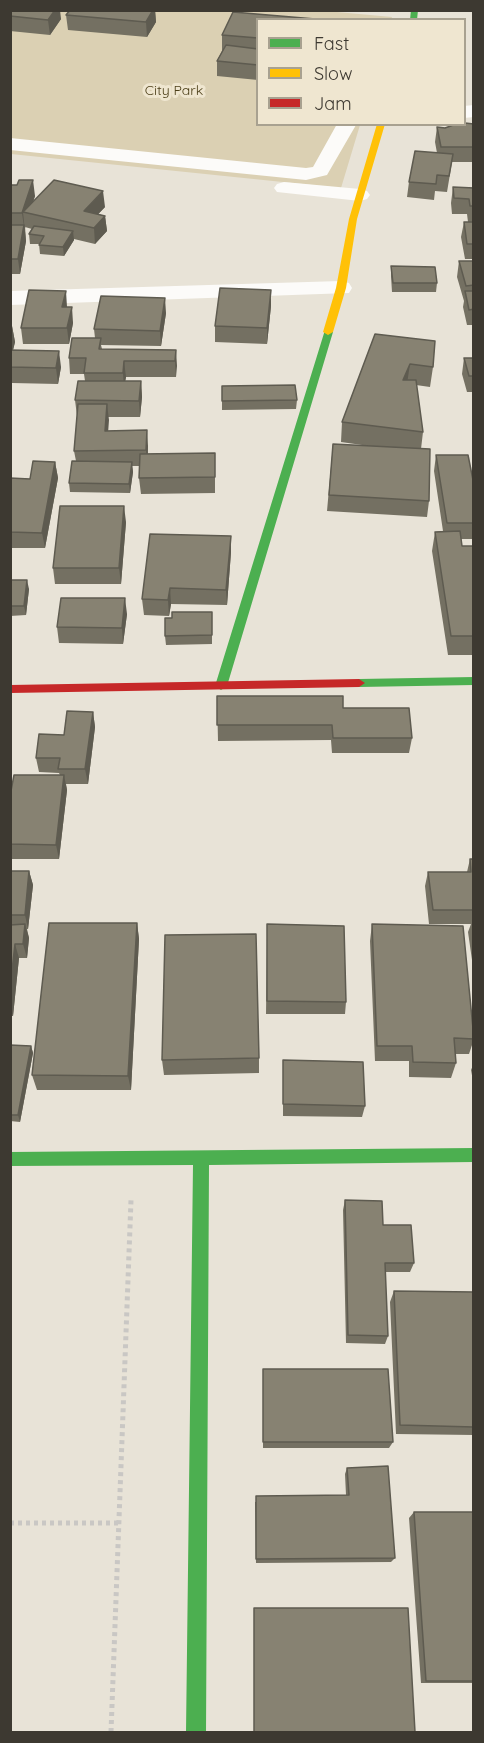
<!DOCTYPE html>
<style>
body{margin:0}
#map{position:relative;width:484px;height:1743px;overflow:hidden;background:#e8e3d7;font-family:Quicksand,sans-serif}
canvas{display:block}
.frame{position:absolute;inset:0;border:12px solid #3d3931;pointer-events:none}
.legend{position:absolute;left:256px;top:18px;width:210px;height:108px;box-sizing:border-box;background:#efe6d0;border:2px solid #a8a190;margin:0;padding:8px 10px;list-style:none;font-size:18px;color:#3d3931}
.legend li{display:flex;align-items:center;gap:12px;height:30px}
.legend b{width:30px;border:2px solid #a8a190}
</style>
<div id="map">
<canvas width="484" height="1743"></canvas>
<div class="frame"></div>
<ul class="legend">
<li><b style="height:8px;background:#4caf50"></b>Fast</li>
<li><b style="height:8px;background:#ffc107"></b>Slow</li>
<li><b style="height:8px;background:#c62828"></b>Jam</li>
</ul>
</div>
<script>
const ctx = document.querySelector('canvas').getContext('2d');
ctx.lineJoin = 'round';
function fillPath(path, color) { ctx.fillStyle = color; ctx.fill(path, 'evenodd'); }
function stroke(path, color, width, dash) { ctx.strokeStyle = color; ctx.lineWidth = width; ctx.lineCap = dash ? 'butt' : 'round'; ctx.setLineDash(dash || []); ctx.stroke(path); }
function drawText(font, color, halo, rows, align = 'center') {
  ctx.font = font + ' Quicksand,sans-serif'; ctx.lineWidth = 6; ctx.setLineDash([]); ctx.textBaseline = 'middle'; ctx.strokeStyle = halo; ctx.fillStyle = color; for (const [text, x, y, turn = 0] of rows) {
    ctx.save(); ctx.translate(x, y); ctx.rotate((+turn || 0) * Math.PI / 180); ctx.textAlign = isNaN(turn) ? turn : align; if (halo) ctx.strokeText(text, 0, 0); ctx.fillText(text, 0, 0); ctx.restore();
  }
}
fillPath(new Path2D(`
 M315,10L392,17L391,20H258V124L360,125L341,188L11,154V11Z`), '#dbd0b3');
stroke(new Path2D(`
 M10,1523H119
 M111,1732L131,1200`), '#c9c7c4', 5, [4, 4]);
fillPath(new Path2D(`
 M474,105V117L464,118V106Z
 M337,124L356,125L327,175L306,180L10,150V138L306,168L313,167Z
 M284,182L360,189L367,191L370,195L367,199L360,201L277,192L274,188L277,184Z
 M341,281L349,283L352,288L349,293L10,305V291Z`), '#fcfbf9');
fillPath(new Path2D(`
 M411,10H418L417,20H410Z
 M325,330L333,332L227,686L221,690L215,686Z
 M474,677V685L359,687L353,683L359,679Z
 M474,1148V1162L209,1165L206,1732H186L193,1165L10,1166V1152Z`), '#4caf50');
fillPath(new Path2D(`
 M377,124H385L357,219L346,288L333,332L328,335L323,332L336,288L349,219Z`), '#ffc107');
fillPath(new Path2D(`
 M359,679L365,683L359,687L10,693V685Z`), '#c62828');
fillPath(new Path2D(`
 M10,10L61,19L50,35L10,31Z
 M70,10H155L156,22L147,37L68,30L66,15Z
 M258,20V80L217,76V61L222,51V35Z
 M474,124V162H452L447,192L435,191L434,200L407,197L409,182L437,153L435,142L437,127L445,128Z
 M10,185L35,196L33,202L105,207L98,214L105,216L107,231L95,244L74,239V240L64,256L40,254L39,244H30L29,234L32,229L25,227V226L26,241L20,274H10Z
 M453,187L474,188V259H465L461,237L464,222H468L467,214H452L451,203Z
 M459,261H474V325H467L463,307L464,301L457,277Z
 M391,266L437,283L436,292H392L391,276Z
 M271,306L267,344L215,342V326Z
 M67,307L73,323L69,344H23L21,328Z
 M166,313L161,346L101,345L102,349L176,350V377H126L125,381H141L142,397L140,417H108V431L148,446V454L215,453V493L141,494L139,478L140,466H132L133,472L130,493L70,492L69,483L76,461L74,451L77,416L75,400L85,381L84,374H70L69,358L95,338L94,329Z
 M10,326H12L15,342L13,350L61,367L58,384L12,383L10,391Z
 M375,334L433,367L430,387L416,385L423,432L421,449L429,501L427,517L327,511L333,444L369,446L341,442L342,422Z
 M464,358H474V392H467L462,374Z
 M222,386L297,400L296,409L222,410Z
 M436,455L474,485V539H461L462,546H474V655H448L432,551L435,532L443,531L434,471Z
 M55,462L58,478L45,548H10V478L30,479Z
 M126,522L121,584H55L53,568Z
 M231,552L227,605L171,604L169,616L144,615L142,599Z
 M10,580L29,589L26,615L10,616Z
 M212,612V644L166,645L165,636L172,618Z
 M127,614L123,644L59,643L57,627Z
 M217,696L343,708L412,738L409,753H332L331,740L218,741Z
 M93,712L95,727L88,784H66L67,790L59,859H10V796L60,775L59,773L39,772L36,758Z
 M470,859H474V974L468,932L471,924H429L425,886L428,872H467Z
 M10,871H29L33,885L28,929H27L29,938L27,958H19L13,1016H10Z
 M137,923L139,939L131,1090H37L32,1075Z
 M372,924L474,1037V1039L469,1054H455L456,1063L451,1078L409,1077V1061H375L370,941Z
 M267,938L346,1002L345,1014H266Z
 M10,1045L31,1046L33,1053L20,1122L10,1121Z
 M259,1058V1073L164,1075L162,1060Z
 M283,1060L365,1106L362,1117L283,1116Z
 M474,1063V1086L471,1070Z
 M345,1200L383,1225L414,1263L410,1272H385L388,1336L385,1344L346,1343L343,1210Z
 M394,1291L474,1292V1435L396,1434L390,1302Z
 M263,1369L393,1442L389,1448H263Z
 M347,1468L395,1558L391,1562L256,1563L255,1502L346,1495L345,1474Z
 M414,1512H474V1683H421L409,1518Z`), '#747062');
fillPath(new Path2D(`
 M55,10H60L61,19L50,35L48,20Z
 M153,10H155L156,22L147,37L146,22Z
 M33,180L35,196L29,213L23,212L26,241L20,274L18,259L24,227L22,213Z
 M103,191L105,207L86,227L84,211Z
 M105,216L107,231L95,244L94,228Z
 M73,231L74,240L64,256L63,247Z
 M271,290V306L267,344V328Z
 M66,291L67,307L64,323L62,307Z
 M165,298L166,313L161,346L160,331Z
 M72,307L73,323L69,344L67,328Z
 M12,326L15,342L10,362V334Z
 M176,350L177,366L176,377L175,361Z
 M59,351L61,367L58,384L56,368Z
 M124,361L126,377L124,389L123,373Z
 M410,364L407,384L403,380Z
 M10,373L12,383L10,391Z
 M141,381L142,397L140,417L139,401Z
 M107,404L109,420L107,447L105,431Z
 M147,430L148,446L147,466L146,450Z
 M55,462L58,478L45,548L42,533Z
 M132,462L133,472L130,493L129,484Z
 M124,506L126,522L121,584L119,568Z
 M231,536V552L227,605L226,590Z
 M27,580L29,589L26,615L24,606Z
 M170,588L171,604L169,616L168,600Z
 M125,598L127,614L123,644L122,628Z
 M93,712L95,727L88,784L85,769Z
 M64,775L67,790L59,859L56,845Z
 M29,871L33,885L28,929L25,915Z
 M137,923L139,939L131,1090L128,1076Z
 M25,924L29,938L27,958L23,944Z
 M15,944L19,958L13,1016L10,1008V988Z
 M31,1046L33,1053L20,1122L18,1115Z`), '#5e5b50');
const building = new Path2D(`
 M10,10H55L48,20L10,16Z
 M70,10H153L146,22L66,15Z
 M233,12L327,20H258V38L222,35Z
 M226,45L258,49V65L217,61Z
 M465,123L474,124V147H441L437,127L445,128L456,124H465Z
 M415,151L453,154L449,176L437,175L436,184L409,182Z
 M19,180H33L22,213H10V185H17Z
 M54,180L103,191L84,211L105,216L94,228L23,212Z
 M453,187L474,188V206H470L469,199L454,198Z
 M464,222H474V244H467Z
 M10,225H24L18,259H10Z
 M34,226L73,231L63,247L39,245L44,236L29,234Z
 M459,261H474V285L466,286Z
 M391,266L435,267L437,283H393Z
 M220,288L271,290L267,328L215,326Z
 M29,290L66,291L62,307H72L67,328H21Z
 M465,291H474V309L469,310Z
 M101,296L165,298L160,331L94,329Z
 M375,334L435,341L433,367L410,364L403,380H416L423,432L342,422Z
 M72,338H101L99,349L176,350L175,361H124L123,373H84L86,358H69Z
 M10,350L59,351L56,368L10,367Z
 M464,358H474V376H469Z
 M78,381H141L139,401L75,400Z
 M295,385L297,400L222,401V386Z
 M78,404H107L105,431L147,430L146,450L74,451Z
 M333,444L430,449L429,501L329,495Z
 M215,453V477L139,478L140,454Z
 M436,455H468L474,485V523H447Z
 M33,461L55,462L42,533L10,532V478L30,479Z
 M72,461L132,462L129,484L69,483Z
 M60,506H124L119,568H53Z
 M460,531L462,546H474V636H451L435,532Z
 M150,534L231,536L226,590L170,588L168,600L142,599Z
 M10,580H27L24,606H10Z
 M61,598H125L122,628L57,627Z
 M172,612H212V635L165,636V618H172Z
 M217,696H343V708H409L412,738H333L332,725H217Z
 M67,711L93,712L85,769H58L60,758H36L39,734L64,735Z
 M14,775H64L56,845L10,844V796Z
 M470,859H474V910H433L428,872H471Z
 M10,871H29L25,915H10Z
 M49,923H137L128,1076L32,1075Z
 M25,924L23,944H15L10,988V925Z
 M267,924L344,926L346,1002L267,1001Z
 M372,924L463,926L474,1039L454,1038L456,1063L413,1062L412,1046H377Z
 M256,934L259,1058L162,1060L165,935Z
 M10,1045L31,1046L18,1115H10Z
 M283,1060L363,1062L365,1106L283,1104Z
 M345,1200L382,1201L383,1225H411L414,1263H385L388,1336L348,1335Z
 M394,1291L474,1292V1427L400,1425Z
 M263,1369H388L393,1442H263Z
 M388,1466L395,1558L256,1559V1496L349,1495L347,1468Z
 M414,1512H474V1681H426Z
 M254,1608H408L415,1732H254Z`);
fillPath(building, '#878272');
stroke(building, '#5e5b50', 1.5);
drawText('14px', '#4c3f18', '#efe6d0', [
 ["City Park",174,91]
]);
</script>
